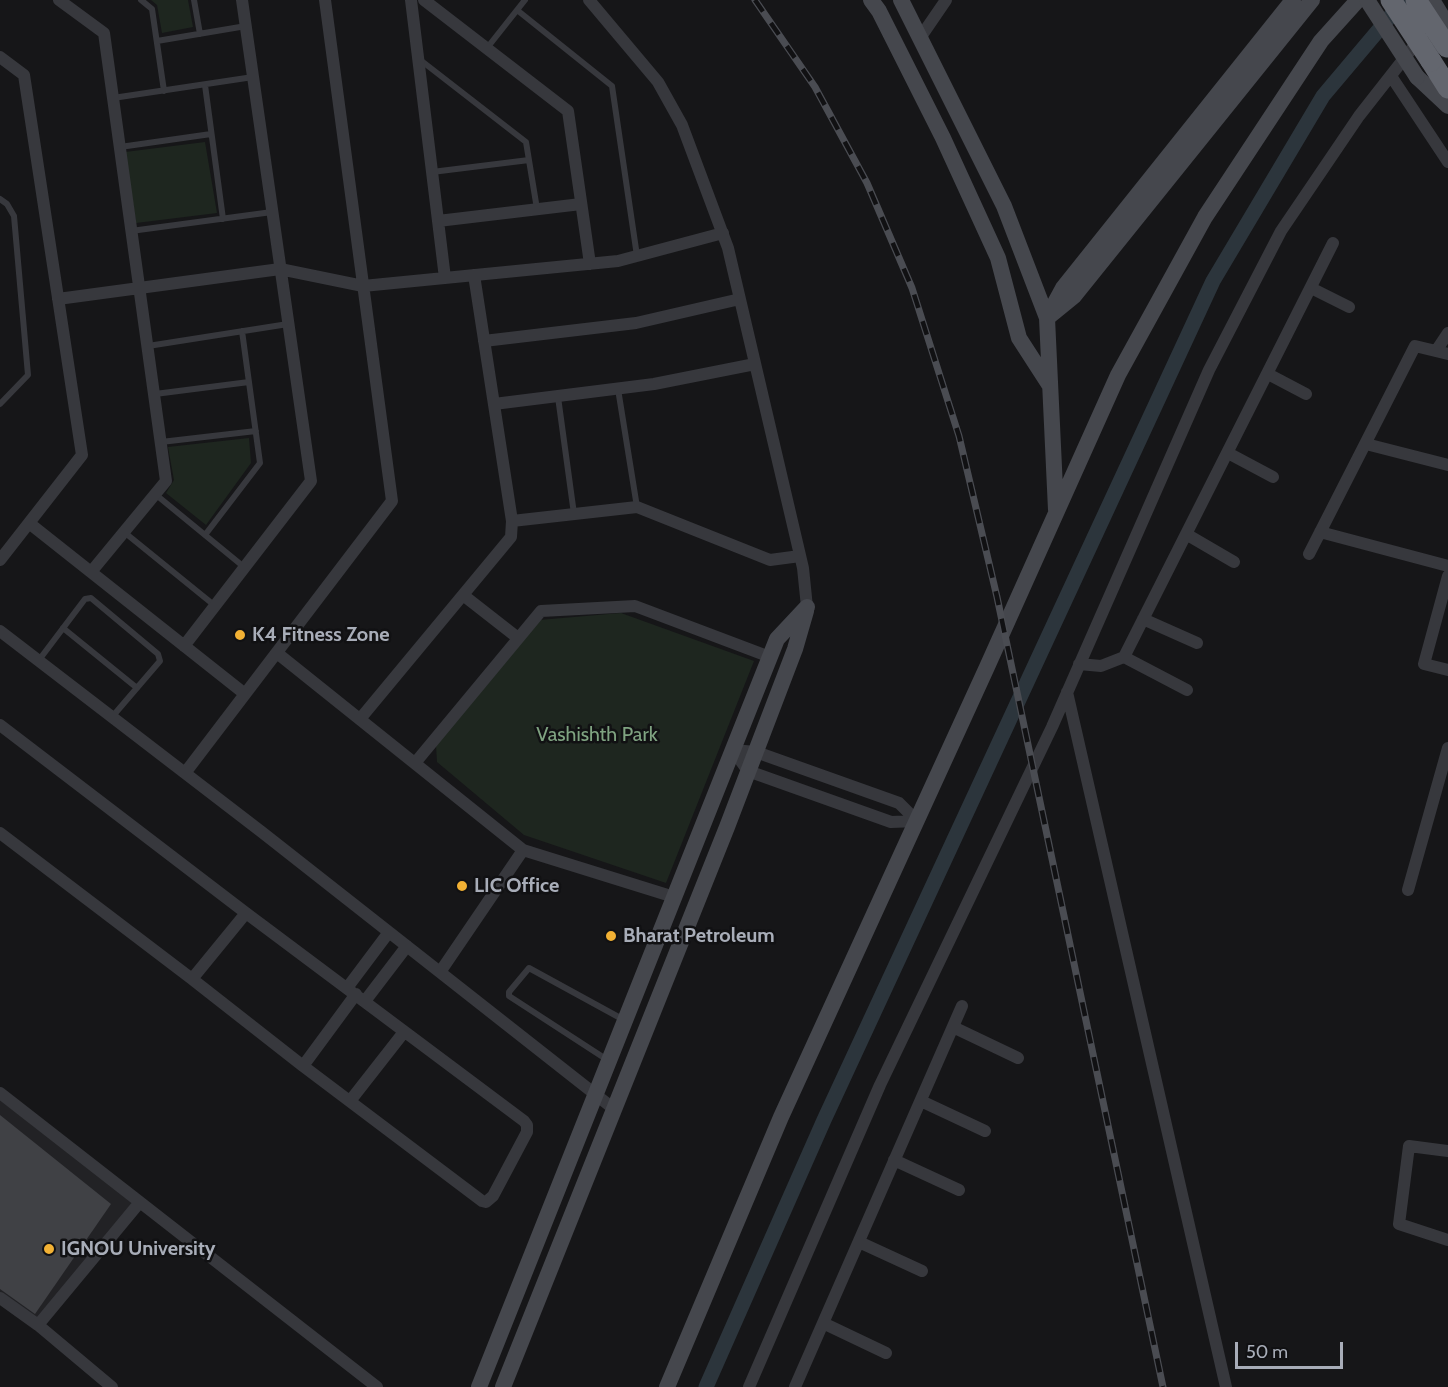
<!DOCTYPE html>
<style>
body{margin:0}
#map{position:relative;width:1448px;height:1387px;overflow:hidden;background:#161618;font-family:Cabin,sans-serif}
canvas{display:block}
.scale{position:absolute;left:1235px;top:1342px;width:108px;height:27px;box-sizing:border-box;border:3px solid #a8adb8;border-top:0;padding-left:8px;font-size:18px;line-height:21px;white-space:nowrap;color:#a8adb8;-webkit-text-stroke:4px #111113;paint-order:stroke}
</style>
<div id="map">
<canvas width="1448" height="1387"></canvas>
<div class="scale">50 m</div>
</div>
<script>
const ctx = document.querySelector('canvas').getContext('2d');
ctx.lineJoin = 'round';
function fillPath(path, color) { ctx.fillStyle = color; ctx.fill(path, 'evenodd'); }
function stroke(path, color, width, dash) { ctx.strokeStyle = color; ctx.lineWidth = width; ctx.lineCap = dash ? 'butt' : 'round'; ctx.setLineDash(dash || []); ctx.stroke(path); }
function drawText(font, color, halo, rows, align = 'center') {
  ctx.font = font + ' Cabin,sans-serif'; ctx.lineWidth = 5; ctx.setLineDash([]); ctx.textBaseline = 'middle'; ctx.strokeStyle = halo; ctx.fillStyle = color; for (const [text, x, y, turn = 0] of rows) {
    ctx.save(); ctx.translate(x, y); ctx.rotate((+turn || 0) * Math.PI / 180); ctx.textAlign = isNaN(turn) ? turn : align; if (halo) ctx.strokeText(text, 0, 0); ctx.fillText(text, 0, 0); ctx.restore();
  }
}
fillPath(new Path2D(`
 M0,1097L135,1202L38,1323L0,1296Z`), '#222225');
fillPath(new Path2D(`
 M151,0H188L193,27L162,33L157,5Z
 M205,142L217,213L136,223L125,152Z
 M249,438L251,463L206,525L166,493L174,480L168,447Z
 M621,613L754,661L666,883L524,835L437,762L436,745L539,620Z`), '#1e261f');
stroke(new Path2D(`
 M706,1387L824,1120L1213,281L1323,96L1404,0`), '#2c353c', 15);
fillPath(new Path2D(`
 M0,1115L111,1204L35,1314L0,1289Z`), '#404145');
stroke(new Path2D(`
 M141,0L152,9L164,91
 M194,0L200,34
 M517,10L612,86L637,256
 M157,41L246,26
 M487,48L525,0
 M419,59L526,142L537,209
 M205,85L223,219
 M113,98L253,77
 M120,147L211,134
 M432,172L529,160
 M0,199L7,204L14,216L28,375L0,404
 M131,231L272,212
 M148,346L288,324
 M618,389L637,507
 M155,394L249,382
 M558,397L574,514
 M161,442L256,431
 M155,494L244,567
 M124,532L214,605
 M205,535L260,463L242,331
 M63,628L137,688
 M39,660L85,599L91,598L158,654L160,661L112,717
 M609,1061L509,996V992L529,968L624,1020`), '#37383d', 6);
stroke(new Path2D(`
 M59,0L104,33L166,481L91,572
 M411,0L445,278
 M424,0L568,111L590,264
 M589,0L658,82L682,125L728,248L803,568L807,607
 M920,38L946,0
 M0,57L24,75L82,455L0,560
 M1391,76L1448,162
 M438,221L581,204
 M1311,288L1349,307
 M58,299L280,269L363,286L618,261L723,233
 M484,341L636,323L740,299
 M1436,351L1448,333
 M1268,374L1306,394
 M494,404L654,384L755,364
 M1366,444L1448,465
 M1228,453L1273,477
 M512,521L637,507L770,560L800,556
 M29,523L245,694
 M1320,532L1448,566
 M1186,534L1234,562
 M1309,554L1415,346L1448,354
 M1448,576L1424,664L1448,670
 M463,595L518,638
 M1143,619L1197,643
 M0,631L263,833L614,1109
 M184,646L311,481L242,0
 M277,653L523,850L674,897
 M1124,657L1187,690
 M1079,664L1101,666L1124,657L1333,243
 M1067,692L1226,1387
 M360,719L511,537L512,521L474,275
 M0,725L246,913L524,1121L527,1125V1132L493,1196L486,1202L482,1201L303,1066
 M733,750L748,771L891,822L917,821
 M733,750L756,752L899,803L917,821
 M415,763L541,611L635,606L770,657
 M185,773L392,501L325,0
 M0,833L192,979L246,913
 M1408,890L1448,748
 M440,972L523,850
 M192,979L303,1066L356,994
 M347,988L389,932
 M365,1001L407,946
 M953,1027L1018,1058
 M0,1093L377,1387
 M350,1101L404,1032
 M921,1101L985,1131
 M1448,1151L1409,1146L1399,1224L1448,1240
 M894,1160L959,1190
 M859,1242L922,1271
 M0,1298L38,1325L112,1387
 M823,1323L886,1353
 M38,1325L140,1202
 M749,1387L880,1085L1052,727L1209,370L1281,231L1359,116L1421,37
 M795,1387L962,1006`), '#37383d', 12);
stroke(new Path2D(`
 M871,0L879,11L943,138L998,258L1019,338L1050,386
 M901,0L1004,206L1047,318L1056,510
 M1417,77L1448,106
 M1050,312L1063,288L1293,0
 M1047,318L1074,296L1312,0
 M479,1387L777,639L807,607
 M503,1387L727,827L795,649L806,611
 M667,1387L781,1117L987,667L1118,375L1205,217L1321,41L1358,0`), '#45474d', 16);
stroke(new Path2D(`
 M1431,61L1448,88`), '#63666e', 21);
const rail = new Path2D(`
 M755,0L815,87L867,183L912,288L959,436L997,597L1163,1387`);
stroke(rail, '#4a4c52', 7);
stroke(rail, '#111113', 4.5, [14]);
stroke(new Path2D(`
 M1367,0L1417,77
 M1432,0L1448,26`), '#45474d', 16);
stroke(new Path2D(`
 M1391,0L1431,61
 M1416,0L1447,47`), '#63666e', 21);
for (const [x, y, r, color] of [
 [240,635,6,"#f2b134"],
 [462,886,6,"#f2b134"],
 [611,936,6,"#f2b134"],
 [49,1249,6,"#f2b134"]
]) { const dot = new Path2D(); dot.arc(x, y, r, 0, 2 * Math.PI); ctx.fillStyle = color; ctx.fill(dot); stroke(dot, '#111113', 2); }
drawText('bold 20px', '#a8adb8', '#111113', [
 ["K4 Fitness Zone",252,635],
 ["LIC Office",474,886],
 ["Bharat Petroleum",623,936],
 ["IGNOU University",61,1249]
], 'left');
drawText('20px', '#7fa381', '#111113', [
 ["Vashishth Park",597,735]
]);
</script>
